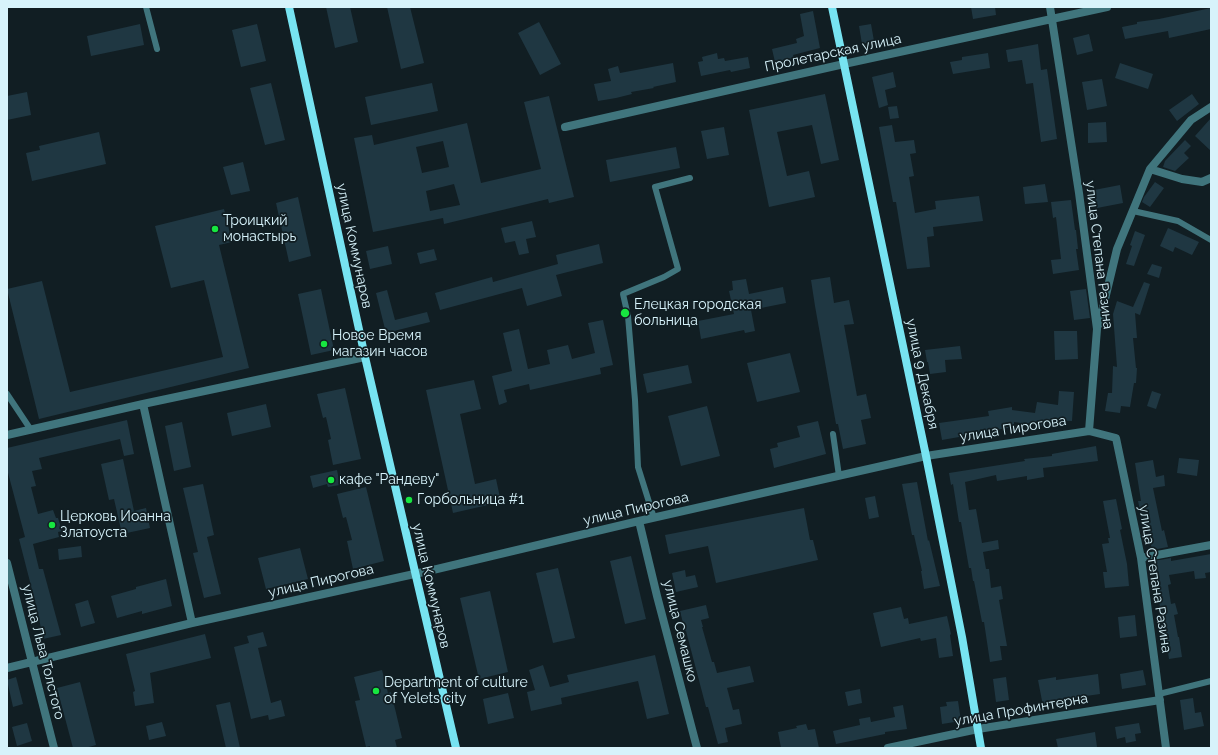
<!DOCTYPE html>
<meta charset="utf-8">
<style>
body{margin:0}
#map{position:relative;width:1218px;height:755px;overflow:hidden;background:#111e23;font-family:Raleway,sans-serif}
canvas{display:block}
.frame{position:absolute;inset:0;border:8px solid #d7f3fb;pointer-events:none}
</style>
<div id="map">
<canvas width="1218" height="755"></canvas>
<div class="frame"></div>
</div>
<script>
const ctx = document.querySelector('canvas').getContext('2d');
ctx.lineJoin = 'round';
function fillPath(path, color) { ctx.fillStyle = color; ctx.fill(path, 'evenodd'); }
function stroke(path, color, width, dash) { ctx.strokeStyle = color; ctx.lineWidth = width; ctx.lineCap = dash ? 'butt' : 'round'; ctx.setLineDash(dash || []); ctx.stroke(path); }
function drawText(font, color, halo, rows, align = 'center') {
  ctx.font = font + ' Raleway,sans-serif'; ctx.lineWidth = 3.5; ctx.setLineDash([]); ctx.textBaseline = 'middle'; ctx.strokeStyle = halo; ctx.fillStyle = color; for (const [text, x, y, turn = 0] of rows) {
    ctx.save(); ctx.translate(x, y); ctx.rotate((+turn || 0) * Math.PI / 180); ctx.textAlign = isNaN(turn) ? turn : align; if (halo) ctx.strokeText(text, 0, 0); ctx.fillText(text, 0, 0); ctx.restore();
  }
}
fillPath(new Path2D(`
 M326,7H350L358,42L335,48Z
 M387,7H410L424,63L401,69Z
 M971,7H995L996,15L973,19Z
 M1211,8V29L1169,38L1168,31L1125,39L1122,27L1137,24V22L1159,19Z
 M813,11L820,48L793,55L794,58L775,62L772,49L797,43L796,39L804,36L800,14Z
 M539,22L561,64L540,75L518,33Z
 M140,24L144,45L91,56L87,36Z
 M257,24L266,61L241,67L232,30Z
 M871,24L874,41L862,44L859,26Z
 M1089,34L1093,51L1077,55L1073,38Z
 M1038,44L1041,70L1047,69L1057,139L1041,142L1033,83L1026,84L1022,60L1008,62L1006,50Z
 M717,53L718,59L724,58L725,61L748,57L750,68L731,72L730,70L701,76L698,62L703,61L702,57Z
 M988,53L990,68L953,74L950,62L962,60V57Z
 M673,63L676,82L653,87L654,88L631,92L632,94L616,98L598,101L594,84L611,81L608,69L618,66L620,73Z
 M1120,63L1153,74L1148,89L1115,78Z
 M893,72L896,87L885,90L888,105L879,108L872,77Z
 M1102,79L1107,106L1087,110L1082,82Z
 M271,83L285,140L265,145L250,88Z
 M432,83L438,111L371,125L365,97Z
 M27,92L31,115L7,120V96Z
 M825,94L839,160L821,164L812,125L777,132L787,176L809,171L815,197L769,207L749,110Z
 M1192,94L1199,104L1177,121L1169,110Z
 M549,96L574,197L549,203L548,199L444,224L443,218L373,232L354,138L372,135L374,145L467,123L481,183L541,169L524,102ZM443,141L449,167L422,173L416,147ZM454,184L460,205L430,211L426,191Z
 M897,106L899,118L890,119L888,107Z
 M1211,118V151L1195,136Z
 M1106,122L1107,142L1088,143V123Z
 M892,125L895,142L914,140L916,153L910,154L914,176L909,177L915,213L936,209L935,201L979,196L983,221L933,227L934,236L927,237L930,267L907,269L896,202H893L879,127Z
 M724,127L729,155L707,159L701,131Z
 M99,132L106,164L32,181L26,153L40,150L39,146Z
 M1185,140L1191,146L1184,153L1189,158L1175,171L1163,167L1165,161Z
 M676,147L680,168L610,182L606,160Z
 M243,162L250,191L231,195L223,167Z
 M1155,182L1164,188L1150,207L1142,202L1144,197Z
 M1045,184L1048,202L1025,204L1023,187Z
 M1120,185L1123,203L1097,208L1094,190Z
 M298,197L311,256L289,262L276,203Z
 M1071,200L1075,230H1076L1078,249H1076L1079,270L1053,274L1051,260L1061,259L1056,217L1053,218L1051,202Z
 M224,209L232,242L219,245L249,368L39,419L7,289L42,281L70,392L223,357L204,280L171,288L155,226Z
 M532,221L536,237L526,239L529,253L519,255L515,241L505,243L501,228Z
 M1168,228L1199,242L1192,255L1175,247L1173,252L1160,246Z
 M1135,231L1145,235L1134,266L1126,264L1132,246L1130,245Z
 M599,244L603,263L556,275L562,296L527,306L522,288L440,310L435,293L492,277L493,282L558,264L556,255Z
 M388,246L392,264L370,269L366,251Z
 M434,249L437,260L420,264L417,253Z
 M1152,264L1162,267L1159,278L1147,274Z
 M830,277L834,303L849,300L854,324L844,325L857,396L866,394L871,418L861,420L866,444L843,449L838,424H836L815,306L811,280Z
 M746,279L749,294L783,287L786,303L751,310L755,331L745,333L744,330L701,339L698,321L734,314L729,291L733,290L732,281Z
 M1144,282L1150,284L1140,315L1135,313L1137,338H1133L1136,368H1137L1136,383H1134L1130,407L1121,406L1120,413L1105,411L1108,393H1112L1113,366L1117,367L1113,314L1117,301L1133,307Z
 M321,289L334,350L311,355L298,294Z
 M1086,289L1090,318L1074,320L1070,291Z
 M387,290L395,320L427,312L430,322L386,333L376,293Z
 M603,320L613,365L600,368L601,374L530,390L529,384L504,390L507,402L499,405L492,376L512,371L503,333L519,329L528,369L550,364L547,350L568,345L572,359L595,353L588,323Z
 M1054,331H1077L1078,359L1055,360Z
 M960,346L962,359L945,360L946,372L930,374L928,362H927L925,350Z
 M790,353L800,392L757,402L747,363Z
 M688,365L692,383L647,393L643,374Z
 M474,380L481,409L460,414L475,484L496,479L501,502L453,513L426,390Z
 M345,388L361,459L333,465L328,440L331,439L326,417L323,418L317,394Z
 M1059,391L1074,392L1072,421L1045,420L1044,426L1014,422V427L959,436V437L942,440L939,423L989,416L988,411L1012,407V410L1035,413L1037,402L1058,405Z
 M1152,391L1161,394L1156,409L1147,406Z
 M266,404L271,427L232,436L227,413Z
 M707,406L720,456L681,466L668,416Z
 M127,420L134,454L124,456L120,439L39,458L42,469L32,471L36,486L31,487L38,514L53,510L56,518H58L62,531L58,532L59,537L33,544L39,569H43L61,635L43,639L38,613L19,539L25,537L7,469V448Z
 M818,421L826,454L774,468L770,449L778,447L777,443L800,437L797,426Z
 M182,422L191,467L174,471L165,426Z
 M1096,446L1098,461L1043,468L1044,477L1027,480V476L997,481L996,475L965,482L969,510L976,509L982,543L998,540L999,549L983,552L986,569H989L991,588L1001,586L1003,599L999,600L1007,646H1000L1002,660L990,662L984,622H982L974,581H973L971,568H969L961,522H959L953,484L951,485L949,473L1025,461L1024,459L1052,456V454Z
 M1179,458L1199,460L1197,476L1177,473Z
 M123,459L134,511L146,508L150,528L122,534L114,499L109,500L101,464Z
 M1153,460L1156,477L1164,475L1165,486L1153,488L1162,531L1164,530L1168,547L1152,550L1147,528L1144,529L1138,501H1141L1135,463Z
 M337,470L340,485L328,487L327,484L313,488L310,476Z
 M917,482L928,541L929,540L940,586L924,589L921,571H922L914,535H912L902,484Z
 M203,484L214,535L207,537L221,594L204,598L193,553L198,552L183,488Z
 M366,487L384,561L353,569L347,541L352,540L346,517L343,518L337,494Z
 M875,496L879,517L869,519L865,498Z
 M1116,499L1122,529L1120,530L1127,564L1129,586L1105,588L1103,572H1107L1102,544L1109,543L1108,538H1110L1103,501Z
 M804,508L810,540H813L818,560L716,583L708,546L669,554L665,535Z
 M81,546L82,557L59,560L58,549Z
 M300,548L308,579L266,589L258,558Z
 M1211,554V572L1205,573L1206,578L1195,579L1194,571L1169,575L1171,584L1168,585L1171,604L1175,603L1178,614L1174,615L1178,637H1179L1182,657L1169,659L1164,625L1159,602L1160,601L1152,564H1155L1154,561L1171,558V561Z
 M631,556L646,619L625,624L610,561Z
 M558,568L575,638L553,643L536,573Z
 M685,570L686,577L695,575L698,587L676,592L672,573Z
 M166,579L172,606L142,614V611L117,618L111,596L136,589V587Z
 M490,591L508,672L479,679L460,598Z
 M88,600L95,623L81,627L75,604Z
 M706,605L709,618L701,620L703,627H702L712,662H714L717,673L750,666L754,682L727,688L733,710L739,709L742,724L725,728L728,742L718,744L708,707H706L686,631H685L680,611Z
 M901,607L904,619L908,618L909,624L947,616L951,634L950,635L953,656L939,658L936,638L921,641L920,638L881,647L873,613Z
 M1135,615L1137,636L1120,638L1118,617Z
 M263,632L267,646L258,648L271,703L281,700L285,716L269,720L268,715L251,719L234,647L249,643L247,636Z
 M205,634L211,658L150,673L154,703L135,706L133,692L135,691L126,654Z
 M655,655L669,714L647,719L638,681L561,698L562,704L531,711L527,692L535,690L529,670L543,665L550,687L569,682L567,675Z
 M382,670L388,693L391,692L402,738L395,740L397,748H370V746L366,747L355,701L360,700L354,677Z
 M1143,670L1146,685L1122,689L1120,674Z
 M1098,674L1100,694L1065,699V702L1043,706L1038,680L1056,677V680Z
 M16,677L23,704L13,707L7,680Z
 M1006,677L1009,700L996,702L993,679Z
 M80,682L96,745L85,748H73L57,688Z
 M860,689L862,703L848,706L845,692Z
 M508,693L514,718L488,724L483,699Z
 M1193,698L1195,713L1201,712L1204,726L1184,730L1180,700Z
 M958,701L961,721L942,724L940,707L947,706L946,702Z
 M230,702L240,748H226L216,705Z
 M903,705L907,729L885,732V734L836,744L833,731L860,725L859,719L870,717L871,722L895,717L893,707Z
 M162,722L166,736L149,740L146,726Z
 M27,723L32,741L17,746L12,727Z
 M1139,723L1141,733L1135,734L1136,741L1126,743L1125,737L1117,739L1115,727Z
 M806,724L808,730L815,729L819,748H781L778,732L797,728L796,726Z
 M1095,732L1097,747L1088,748H1058L1056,739Z`), '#1f3742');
stroke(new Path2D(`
 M146,7L157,49
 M1133,211L1178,221L1211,240
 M7,394L31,430
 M833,434L839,476
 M654,518L638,467L635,400L628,316L623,294L664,277L678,269L655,187L690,178
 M1159,694L1211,681`), '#40757d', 6);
stroke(new Path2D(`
 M1050,7L1079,193L1097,329L1089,431L1116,438L1141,558L1166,748
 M565,127L844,64L1107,7
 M1150,169L1182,179L1202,182L1211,178
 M1099,324L1117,249L1150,169L1191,120L1211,107
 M143,404L192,623
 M7,435L143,404L365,357
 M639,521L657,596L697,748
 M1141,558L1211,545
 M7,563L32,662L54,748
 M7,668L192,623L437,569L639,521L926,456L1089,431
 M888,748L978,729L1160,700`), '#40757d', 8);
stroke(new Path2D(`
 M289,7L365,357L456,748
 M832,7L926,456L962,637L981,748`), '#77e3f1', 8);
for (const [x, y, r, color] of [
 [215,229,4,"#17e640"],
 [625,313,5,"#17e640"],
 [324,344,4,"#17e640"],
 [331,480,4,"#17e640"],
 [409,500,4,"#17e640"],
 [52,525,4,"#17e640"],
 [376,691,4,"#17e640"]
]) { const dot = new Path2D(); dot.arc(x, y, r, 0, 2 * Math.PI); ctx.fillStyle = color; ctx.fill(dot); stroke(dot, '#111e23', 1.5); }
drawText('14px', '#d7f3fb', '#111e23', [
 ["Пролетарская улица",833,53,-12],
 ["улица Коммунаров",354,246,78],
 ["улица Степана Разина",1099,255,83],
 ["улица 9 Декабря",922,374,78],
 ["улица Пирогова",1013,429,-9],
 ["улица Пирогова",636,509,-13],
 ["улица Степана Разина",1155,579,81],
 ["улица Пирогова",321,581,-13],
 ["улица Коммунаров",431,586,77],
 ["улица Семашко",680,631,76],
 ["улица Льва Толстого",43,652,76],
 ["улица Профинтерна",1021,710,-10]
]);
drawText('14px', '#d7f3fb', '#111e23', [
 ["Троицкий",223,221],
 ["монастырь",223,237],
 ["Елецкая городская",634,305],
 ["больница",634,321],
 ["Новое Время",332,336],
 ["магазин часов",332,352],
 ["кафе \"Рандеву\"",339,480],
 ["Горбольница #1",417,500],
 ["Церковь Иоанна",60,517],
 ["Златоуста",60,533],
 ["Department of culture",384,683],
 ["of Yelets city",384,699]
], 'left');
</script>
